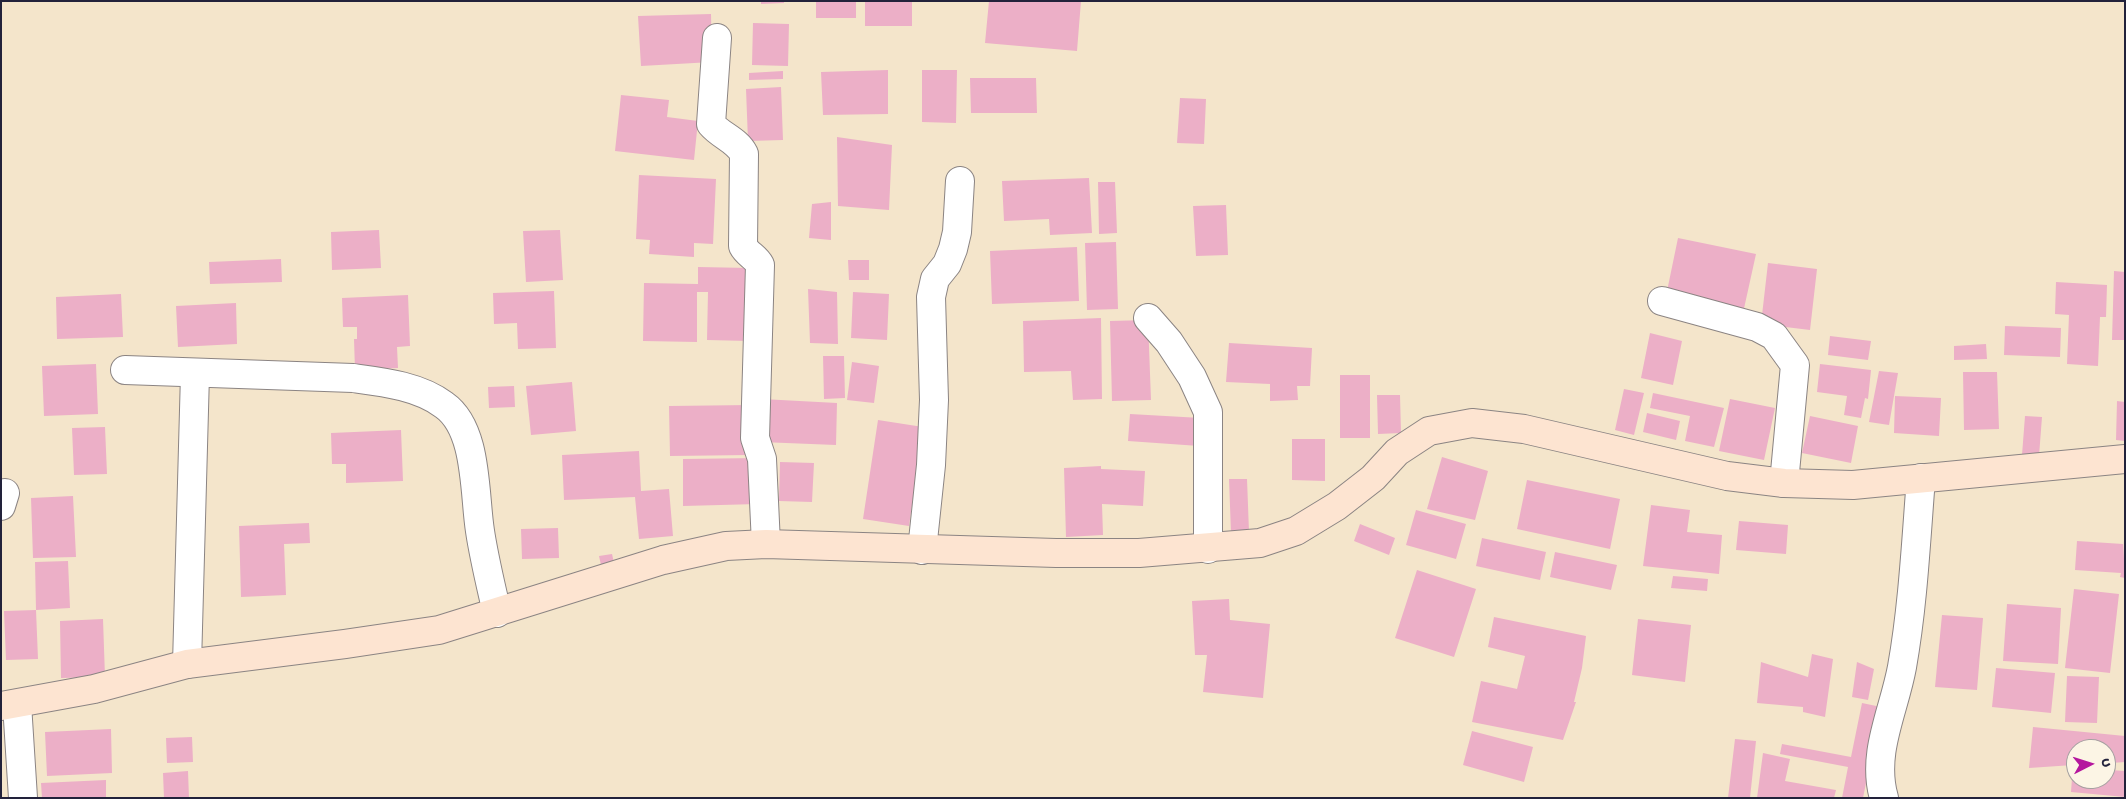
<!DOCTYPE html>
<style>
body{margin:0}
#map{position:relative;width:2126px;height:799px;overflow:hidden;background:#f4e5cb;font-family:"Gochi Hand",sans-serif}
canvas{display:block}
.frame{position:absolute;inset:0;border:2px solid #22223b;pointer-events:none}
.north{position:absolute;left:2066px;top:739px;width:50px;height:50px;box-sizing:border-box;background:#fcf5e5;border:1px solid #a5a1a1;border-radius:50%;rotate:85deg;font-size:14px;font-weight:700;line-height:20px;text-align:center;color:#22223b}
.north::after{content:'';display:block;margin:auto;width:18px;height:22px;background:#b5179e;clip-path:polygon(50% 0,100% 100%,50% 72%,0 100%)}
</style>
<div id="map">
<canvas width="2126" height="799"></canvas>
<div class="frame"></div>
<div class="north">U</div>
</div>
<script>
const ctx = document.querySelector('canvas').getContext('2d');
ctx.lineJoin = 'round';
function fillPath(path, color) { ctx.fillStyle = color; ctx.fill(path, 'evenodd'); }
function stroke(path, color, width, dash) { ctx.strokeStyle = color; ctx.lineWidth = width; ctx.lineCap = dash ? 'butt' : 'round'; ctx.setLineDash(dash || []); ctx.stroke(path); }
fillPath(new Path2D(`
 M761,1H784V3L761,4Z
 M816,1H856V18H816Z
 M865,1H912V26H865Z
 M989,1H1081L1077,51L985,43Z
 M711,14L712,62L641,66L638,16Z
 M753,23L789,24L788,66L752,65Z
 M888,70V114L823,115L821,72Z
 M922,70H957L956,123L922,122Z
 M783,71V79L749,80V73Z
 M970,78H1036L1037,113H971Z
 M781,87L783,140L748,141L746,89Z
 M621,95L669,100L667,117L698,121L694,160L615,151Z
 M1180,98L1206,99L1204,144L1177,143Z
 M837,137L892,145L889,210L838,206Z
 M639,175L716,179L713,244L694,243V257L649,254L650,240L636,239Z
 M1089,178L1092,233L1050,235L1049,219L1004,221L1002,181Z
 M1098,182H1115L1117,233L1099,234Z
 M831,202V240L809,238L812,204Z
 M1226,205L1228,255L1196,256L1193,206Z
 M379,230L381,268L332,270L331,232Z
 M560,230L563,280L526,282L523,231Z
 M1678,238L1756,254L1743,313L1666,296Z
 M1116,242L1118,309L1087,310L1085,243Z
 M1077,247L1079,301L992,304L990,251Z
 M281,259L282,282L210,284L209,262Z
 M848,260H869V280H849Z
 M1768,263L1817,269L1810,330L1761,324Z
 M698,267L750,268L749,341L707,340L708,292H697V342L643,341L644,283L698,284Z
 M2114,271L2125,272V340H2112Z
 M2056,282L2107,285L2106,317H2100L2098,366L2067,364L2069,315L2055,314Z
 M808,289L837,292L838,344L810,343Z
 M554,291L556,348L518,349L517,323L494,324L493,293Z
 M853,292L889,294L887,340L851,338Z
 M121,294L123,337L57,339L56,297Z
 M408,295L410,346L397,347L398,368L355,370L354,339H357V327H343L342,298Z
 M236,303L237,344L178,347L176,306Z
 M1101,318L1102,399L1073,400L1071,371L1024,372L1023,321Z
 M1148,320L1151,400L1112,401L1110,321Z
 M2005,326L2061,328L2060,357L2004,355Z
 M1650,333L1682,341L1673,385L1641,378Z
 M1830,336L1871,341L1868,360L1828,355Z
 M1229,343L1312,348L1310,386H1297L1298,400L1270,401V384L1226,382Z
 M1986,344L1987,359L1954,360V346Z
 M823,356H844L845,398L824,399Z
 M852,362L879,366L874,403L847,400Z
 M96,364L98,414L44,416L42,366Z
 M1820,364L1871,370L1868,399L1865,398L1861,418L1844,415L1847,396L1817,392Z
 M1879,371L1898,373L1889,425L1869,422Z
 M1963,372H1997L1999,429L1964,430Z
 M1340,375H1370V438H1340Z
 M572,382L576,431L531,435L526,386Z
 M514,386L515,407L489,408L488,387Z
 M1624,389L1644,393L1634,435L1615,430Z
 M1653,393L1724,408L1714,447L1685,441L1690,416L1650,408Z
 M1377,395H1400L1401,433L1378,434Z
 M1895,396L1941,398L1939,436L1894,433Z
 M762,399L837,403L836,445L761,442Z
 M1730,399L1775,408L1764,460L1719,451Z
 M2117,401L2125,402V441L2116,440Z
 M750,405V455L670,456L669,406Z
 M1647,413L1680,421L1676,440L1643,432Z
 M1130,414L1201,418L1199,446L1128,441Z
 M1810,416L1858,426L1851,463L1802,453Z
 M2025,416L2042,417L2039,456L2022,455Z
 M878,420L923,427L909,526L863,519Z
 M105,427L107,474L74,475L72,428Z
 M401,430L403,481L346,483V464H332L331,433Z
 M1292,439H1325V481L1292,480Z
 M639,451L641,491L669,489L673,536L639,539L635,497L564,500L562,455Z
 M1442,457L1488,471L1475,520L1427,509Z
 M757,458L758,504L683,506V459Z
 M780,462L814,463L812,502L779,501Z
 M1101,466V469L1145,471L1143,506L1102,504L1103,535L1066,537L1064,468Z
 M1229,479H1247L1249,532L1231,533Z
 M1527,480L1620,499L1610,549L1517,529Z
 M73,496L76,557L33,558L31,498Z
 M1651,505L1690,510L1687,532L1722,535L1719,574L1643,566Z
 M1416,510L1466,524L1456,559L1406,545Z
 M1739,521L1788,525L1786,554L1736,550Z
 M309,523L310,543L284,544L286,595L241,597L239,526Z
 M1360,524L1395,538L1389,555L1354,541Z
 M558,528L559,558L522,559L521,529Z
 M1482,538L1546,552L1540,580L1476,566Z
 M2123,540L2125,578L2120,577L2121,573L2075,570L2077,541L2123,544Z
 M1555,552L1617,565L1611,590L1550,577Z
 M612,554L614,563L601,565L599,556Z
 M68,561L70,608L36,610L35,562Z
 M1417,570L1476,589L1454,657L1395,638Z
 M1673,576L1708,579L1707,591L1671,588Z
 M2074,589L2119,594L2110,673L2065,668Z
 M1229,599L1230,620L1270,624L1263,698L1203,692L1207,655H1195L1192,601Z
 M2007,604L2061,608L2058,664L2003,661Z
 M36,610L38,659L6,660L4,611Z
 M1942,615L1983,618L1977,690L1935,687Z
 M1494,617L1586,636L1582,668L1574,702H1576L1563,740L1472,722L1481,681L1517,689L1525,656L1488,647Z
 M103,619L105,677L61,678L60,621Z
 M1638,619L1691,625L1685,682L1632,675Z
 M1812,654L1833,659L1825,717L1803,712V707L1757,703L1761,662L1808,677Z
 M1857,662L1874,669L1868,700L1852,697Z
 M1996,668L2055,673L2051,713L1992,707Z
 M2067,676L2099,677L2097,723L2065,722Z
 M1862,703L1881,707L1863,798H1842L1848,767L1780,754L1782,744L1851,757Z
 M2033,727L2125,736V762L2111,763L2110,770L2125,771V797L2071,792L2073,765L2029,768ZM2076,749H2106V779H2076Z
 M111,729L112,773L47,776L45,732Z
 M1472,731L1533,747L1524,782L1463,765Z
 M192,737L193,762L167,763L166,738Z
 M1735,739L1756,741L1750,798H1728Z
 M1763,753L1790,759L1785,781L1836,790L1834,798H1757Z
 M188,771L189,798H164L163,773Z
 M106,780V798H42L41,783Z`), '#ecafc7');
const street = new Path2D(`
 M717,38L711,124C721,136 737,140 744,154L743,246C747,254 756,257 760,265L755,438L762,459L766,544
 M1662,301L1757,327L1774,336L1795,365L1784,483
 M1148,318L1169,342L1192,377L1208,412V549
 M125,370L353,378C383,382 419,386 444,405C478,429 474,493 480,531C484,558 491,586 497,613
 M1,506L5,493
 M922,550L931,465L934,400L931,297L935,279L947,264L953,249L957,232L960,181
 M187,664L195,374
 M17,704L23,798
 M1884,798C1871,753 1894,711 1902,667C1913,605 1916,541 1921,478`);
const secondary = new Path2D(`
 M1,706L94,689L187,664L345,644L439,630L663,560L726,546L766,544L1056,553H1139L1260,543L1296,531L1337,506L1373,478L1397,452L1429,431L1472,423L1524,429L1727,476L1784,483L1853,485L2125,459`);
stroke(street, '#8b8483', 30);
stroke(secondary, '#8b8483', 30);
stroke(street, '#fff', 28);
stroke(secondary, '#fde4d1', 28);
</script>
